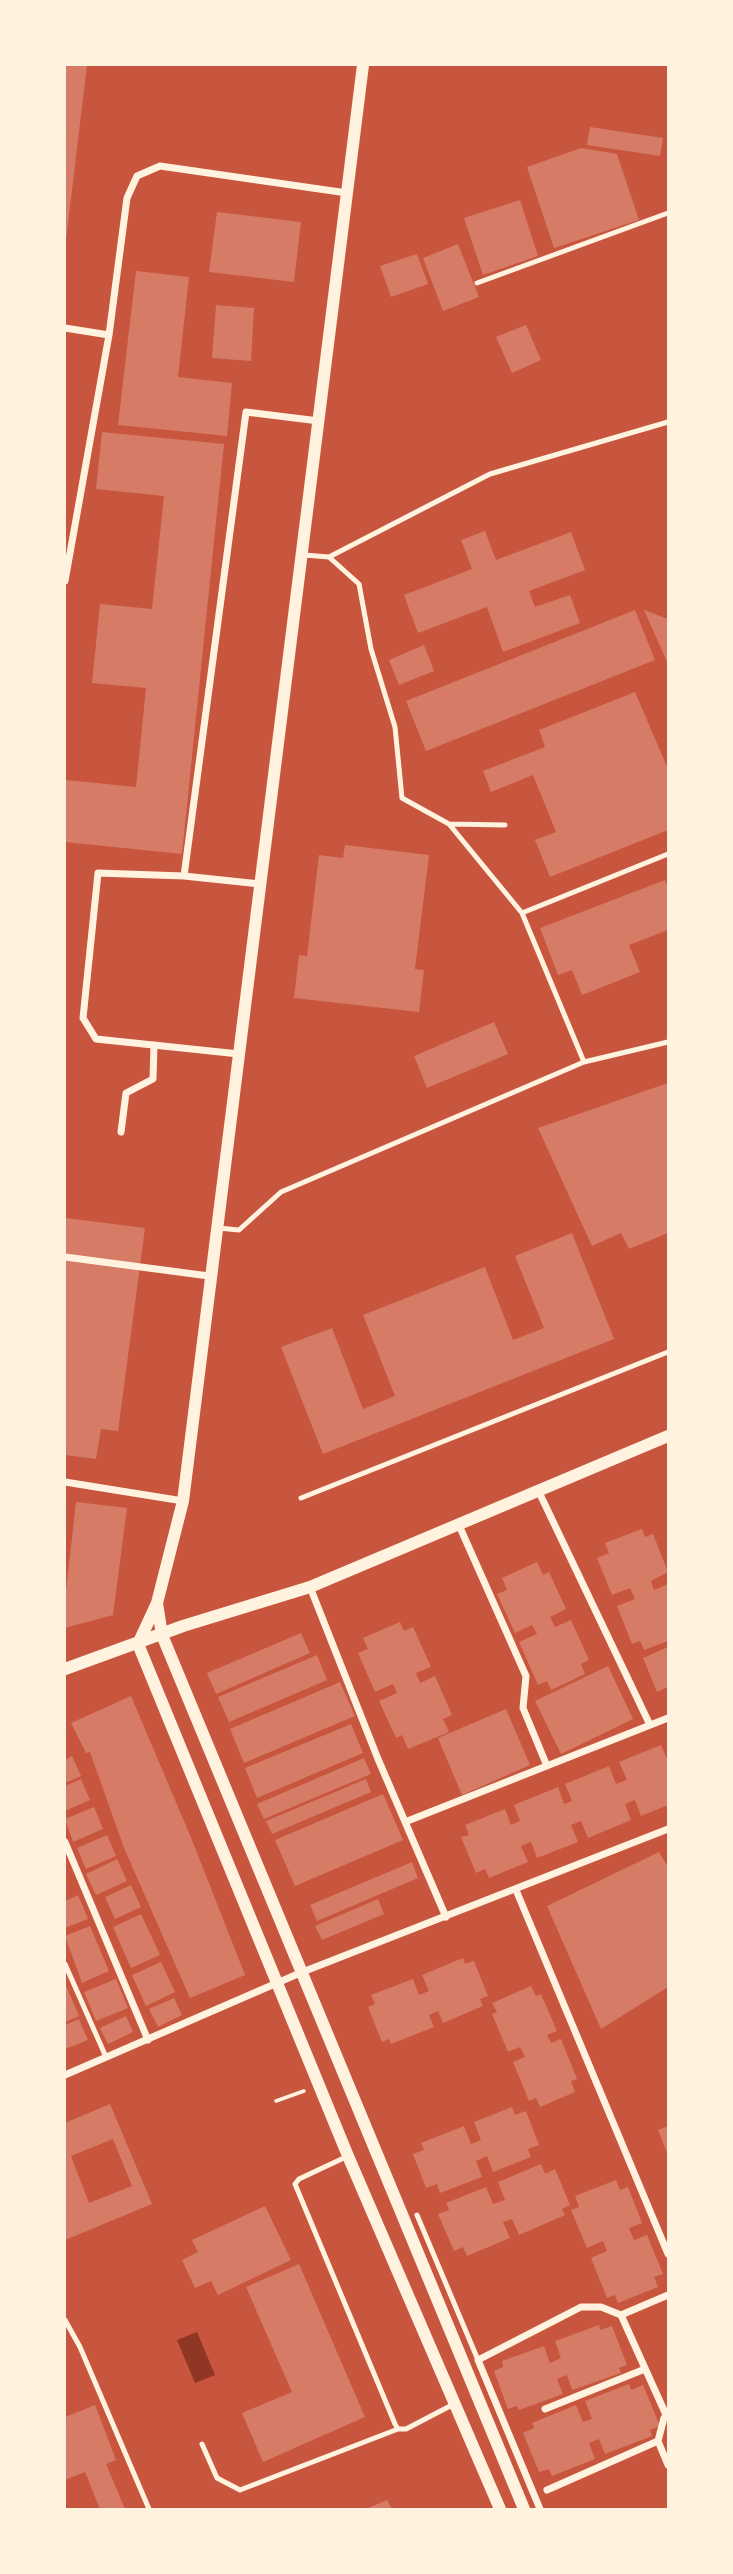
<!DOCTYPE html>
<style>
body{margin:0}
#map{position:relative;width:733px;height:2574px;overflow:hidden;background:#c8553d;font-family:"Space Grotesk",sans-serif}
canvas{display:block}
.frame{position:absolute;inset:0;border:66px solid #fff3e0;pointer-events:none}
</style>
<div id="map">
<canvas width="733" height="2574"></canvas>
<div class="frame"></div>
</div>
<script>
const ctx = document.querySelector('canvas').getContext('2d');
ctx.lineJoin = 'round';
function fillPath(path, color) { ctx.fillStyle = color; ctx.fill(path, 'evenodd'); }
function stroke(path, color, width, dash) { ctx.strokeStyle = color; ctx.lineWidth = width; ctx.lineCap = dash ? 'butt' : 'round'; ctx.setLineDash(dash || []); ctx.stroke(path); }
fillPath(new Path2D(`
 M197,2332L215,2375L195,2383L177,2340Z`), '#8f3625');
fillPath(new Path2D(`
 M65,65H87L66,240H65Z
 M590,127L663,138L660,156L587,145Z
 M581,148L617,154L639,220L554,248L527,167Z
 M520,200L538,256L483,275L464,218Z
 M217,212L301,222L294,282L209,272Z
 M458,244L479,297L443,311L423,258Z
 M417,254L428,284L391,297L380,266Z
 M136,271L189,277L178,377L232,383L227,436L118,425Z
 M216,305L254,308L251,361L212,358Z
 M526,325L541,360L512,373L496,337Z
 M102,432L224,444L182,854L65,842L66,780L136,787L146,688L92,683L100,604L152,609L164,496L96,489Z
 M485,531L496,560L571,532L585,570L529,591L535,607L570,595L580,623L503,652L487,607L418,633L404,595L472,569L461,540Z
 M635,610L655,660L426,751L406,701Z
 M644,610L668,619V664Z
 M424,645L434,671L399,685L389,660Z
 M635,692L668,769V830L550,877L535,840L556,832L533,775L491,792L483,771L545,747L539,730Z
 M345,845L429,855L415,969L424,970L419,1012L294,998L299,955L307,956L319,855L343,858Z
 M665,880L668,888V930L629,945L640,972L582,995L572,970L558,975L540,928Z
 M494,1022L508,1054L427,1088L414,1056Z
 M668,1083V1233L629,1249L621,1233L592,1246L538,1128Z
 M66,1218L145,1228L118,1431L101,1429L96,1459L65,1455Z
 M572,1233L614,1339L323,1454L281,1347L332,1328L363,1409L395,1396L363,1315L485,1267L513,1340L544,1328L515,1256Z
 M76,1502L127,1508L113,1615L65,1628V1600Z
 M642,1529L645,1537L653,1534L668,1572L651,1581L654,1590L668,1584V1641L644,1650L640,1641L632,1644L617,1606L635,1599L630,1588L612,1595L597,1558L609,1553L605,1543Z
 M537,1562L543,1575L549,1572L566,1609L550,1617L555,1627L571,1620L589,1660L581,1664L585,1674L551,1690L547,1681L538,1685L519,1642L537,1634L532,1625L515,1633L497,1594L507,1590L502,1578Z
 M400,1622L404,1631L413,1627L431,1667L416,1673L420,1683L435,1676L452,1715L443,1719L449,1732L408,1749L402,1735L396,1738L379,1701L397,1693L393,1684L375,1692L358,1653L368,1649L363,1638Z
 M301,1633L310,1653L216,1694L207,1673Z
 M668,1647V1687L657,1692L643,1658Z
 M317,1655L327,1680L229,1722L218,1697Z
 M608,1666L633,1719L561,1754L535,1701Z
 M340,1682L355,1716L244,1763L230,1729Z
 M131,1696L192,1840L245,1975L190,1998L124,1848L90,1752L86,1753L71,1723Z
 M506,1709L530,1765L462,1795L438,1738Z
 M351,1724L363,1753L257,1798L245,1768Z
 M661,1745L668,1761V1805L641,1816L635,1800L625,1804L631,1820L588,1838L581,1821L571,1825L578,1842L537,1858L531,1842L521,1846L528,1862L489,1878L485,1869L476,1873L461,1837L469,1835L465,1825L505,1809L511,1825L520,1821L514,1805L558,1787L564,1804L572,1801L565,1784L609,1766L616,1784L627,1780L619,1762Z
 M72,1756L81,1776L65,1783V1760Z
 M364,1758L371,1774L264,1819L257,1804Z
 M81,1779L90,1800L65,1811V1786Z
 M366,1779L371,1792L272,1834L266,1821Z
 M383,1794L403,1840L295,1886L275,1840Z
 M94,1807L103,1829L73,1842L65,1819Z
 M107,1835L116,1856L86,1869L77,1848Z
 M659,1852L668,1867V1987L601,2029L547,1906Z
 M117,1859L127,1881L96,1895L86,1874Z
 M412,1862L418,1878L317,1921L310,1905Z
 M131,1885L141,1907L115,1919L105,1897Z
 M78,1895L88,1919L65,1928V1901Z
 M378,1899L384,1914L322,1940L315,1926Z
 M141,1914L160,1955L131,1968L113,1927Z
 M90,1926L109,1971L82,1983L65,1936Z
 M463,1958L465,1964L474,1961L488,1996L480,1999L483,2006L443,2023L438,2011L429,2015L434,2027L391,2044L389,2039L382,2042L368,2007L375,2004L371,1995L413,1979L419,1995L429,1991L422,1975Z
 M161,1962L175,1992L146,2006L132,1975Z
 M116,1979L128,2008L96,2021L84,1992Z
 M65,1983L79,2016L65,2022Z
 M531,1986L536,1996L541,1994L557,2031L547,2035L551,2043L561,2039L577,2079L571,2081L575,2092L540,2107L536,2098L529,2101L513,2062L525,2057L520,2047L508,2052L492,2014L497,2012L492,2003Z
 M174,1998L182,2015L158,2027L149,2009Z
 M126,2016L133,2032L108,2044L100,2028Z
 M79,2019L88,2040L65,2049V2025Z
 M110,2104L152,2204L65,2240V2123ZM113,2139L132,2186L89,2203L71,2156Z
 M512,2107L515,2115L526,2111L539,2145L528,2149L531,2157L493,2172L487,2156L476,2161L482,2177L440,2193L437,2184L426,2188L413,2154L424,2150L421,2143L464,2126L471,2144L481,2140L474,2122Z
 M668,2126V2155L658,2130Z
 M541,2164L545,2174L555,2169L570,2205L562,2209L565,2215L519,2235L512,2219L503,2222L510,2238L467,2256L463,2247L454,2251L438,2214L449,2210L446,2203L486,2187L493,2204L505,2200L498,2182Z
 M616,2180L620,2190L628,2187L642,2223L629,2228L634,2240L647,2235L663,2274L654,2277L658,2287L618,2303L615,2295L607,2298L591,2258L607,2251L603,2241L587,2248L571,2210L579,2207L575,2196Z
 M265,2206L291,2260L218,2295L211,2281L195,2288L182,2260L198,2252L192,2240Z
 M299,2264L365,2417L263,2462L242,2413L292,2392L246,2287Z
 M599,2325L600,2330L612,2326L627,2365L619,2368L621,2373L572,2390L567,2375L557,2379L563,2394L519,2410L517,2406L508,2409L494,2371L503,2367L502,2361L544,2346L550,2363L561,2358L555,2341Z
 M629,2384L631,2390L643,2385L660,2426L650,2430L652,2436L605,2454L599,2439L589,2443L595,2459L552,2476L549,2469L539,2472L523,2433L534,2428L532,2423L576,2405L583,2422L592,2419L585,2401Z
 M95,2405L116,2460L106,2464L125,2509H100L85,2472L65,2480V2417Z
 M387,2500L392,2509H366Z`), '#d67c66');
stroke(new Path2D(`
 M276,2101L304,2091`), '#fff3e0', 3.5);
stroke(new Path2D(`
 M477,283L668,213
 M304,555L329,557L490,474L668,422
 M329,557L359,584L371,649L395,727L402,798L449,824L522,913
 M449,824L505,825
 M584,1062L522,913L668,854
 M218,1228L239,1230L281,1192L584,1062L668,1042
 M301,1498L668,1352
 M65,1964L106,2057
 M348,2156L299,2179L295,2184L395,2424L398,2429H406L454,2404
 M417,2215L478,2360
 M65,2320L80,2347L149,2509
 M202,2444L217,2478L240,2490L398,2429`), '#fff3e0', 5);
stroke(new Path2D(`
 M65,328L109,335
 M65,581L109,335L127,198L137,176L160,166L347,193
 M184,876L246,412L319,421
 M239,1054L96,1039L83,1018L98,873L184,876L260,884
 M121,1132L126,1093L153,1079L154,1045
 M65,1257L209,1276
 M65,1482L183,1501
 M538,1490L650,1725
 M458,1523L526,1676L523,1708L547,1766
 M310,1587L378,1759L446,1917
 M405,1822L668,1718
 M65,1842L148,2040
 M516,1890L668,2254
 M65,2075L300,1973L668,1829
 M621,2315L667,2417
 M545,2409L645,2369
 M668,2416L664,2418L658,2441L668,2465
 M547,2490L658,2441
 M540,2509L478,2360L581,2307H601L621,2315L668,2295`), '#fff3e0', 7);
stroke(new Path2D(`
 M157,1603L183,1501L363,65
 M65,1669L183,1626L310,1587L668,1436
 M500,2509L348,2156L138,1644L157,1603L162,1635L524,2509`), '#fff3e0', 12);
</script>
